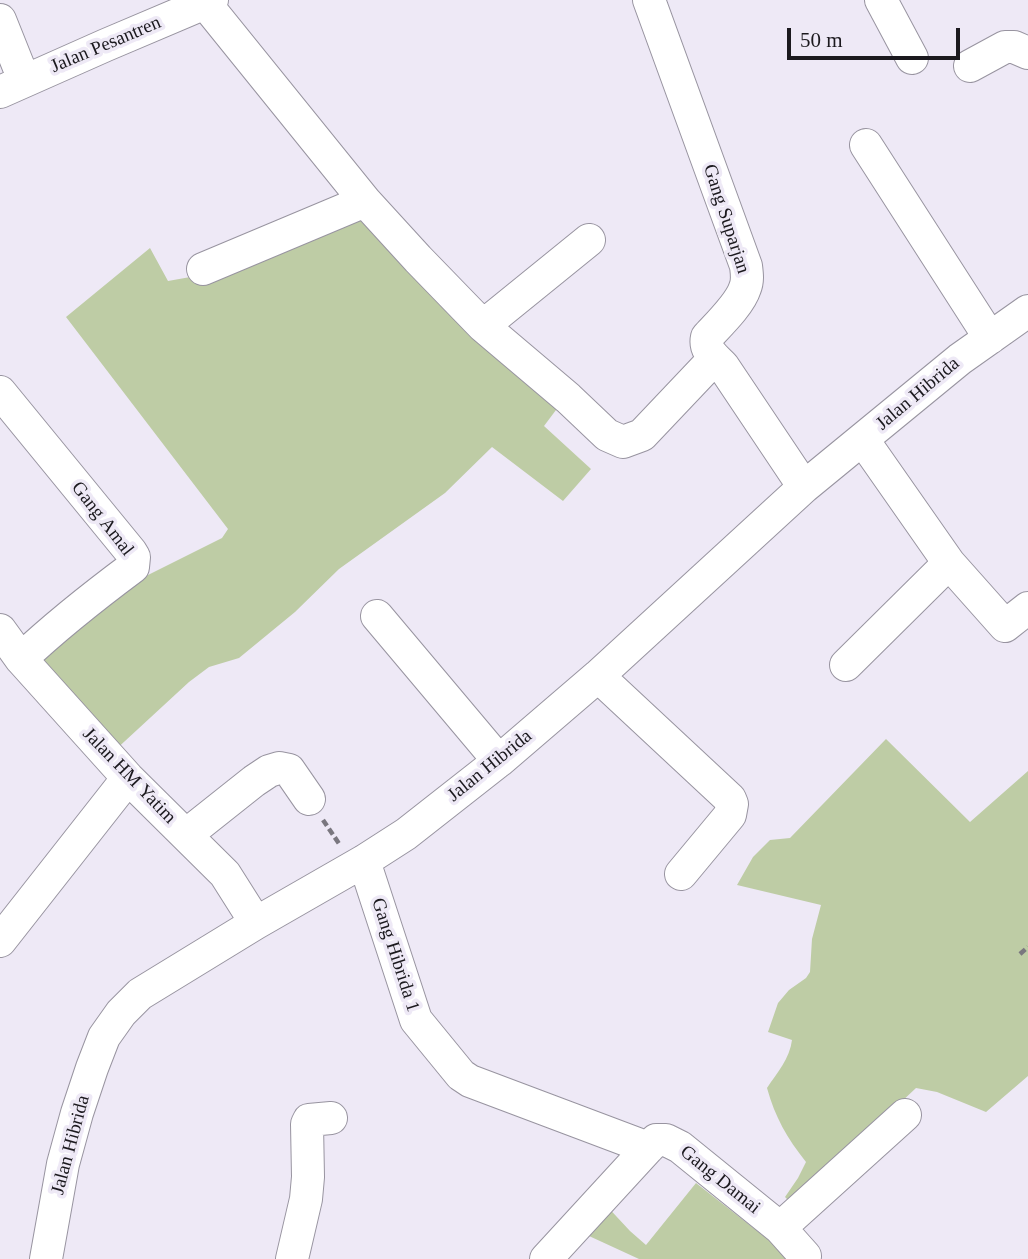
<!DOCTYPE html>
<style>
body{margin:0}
#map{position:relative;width:1028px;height:1259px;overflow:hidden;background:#eee9f6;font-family:"Times New Roman",serif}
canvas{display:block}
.scale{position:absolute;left:787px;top:28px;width:173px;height:32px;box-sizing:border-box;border:4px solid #1b191e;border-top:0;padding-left:9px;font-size:21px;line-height:24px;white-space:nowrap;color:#1b191e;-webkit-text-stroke:5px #eee9f6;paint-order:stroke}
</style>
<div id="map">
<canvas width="1028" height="1259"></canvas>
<div class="scale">50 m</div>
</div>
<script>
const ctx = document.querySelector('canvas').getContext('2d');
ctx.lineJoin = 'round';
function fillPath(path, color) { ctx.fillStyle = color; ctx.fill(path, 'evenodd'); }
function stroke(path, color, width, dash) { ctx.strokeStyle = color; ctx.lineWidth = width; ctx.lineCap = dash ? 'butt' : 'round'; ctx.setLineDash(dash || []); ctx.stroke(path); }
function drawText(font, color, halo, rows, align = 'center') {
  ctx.font = font + ' "Times New Roman",serif'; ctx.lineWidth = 7; ctx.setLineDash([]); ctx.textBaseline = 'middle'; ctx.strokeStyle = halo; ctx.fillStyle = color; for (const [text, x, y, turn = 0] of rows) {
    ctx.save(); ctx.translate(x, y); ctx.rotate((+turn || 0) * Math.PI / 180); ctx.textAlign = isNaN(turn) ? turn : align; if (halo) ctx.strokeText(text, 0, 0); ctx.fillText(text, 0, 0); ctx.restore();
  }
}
fillPath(new Path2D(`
 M361,211L559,406L544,426L591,469L563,501L492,447L445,493L339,569L295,612L239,658L209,667L189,682L112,753L29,662L102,598L222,538L228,529L66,317L150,248L168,281L196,276Z
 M886,739L970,822L1028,771V1076L986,1112L937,1092L916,1088L830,1169L790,1202L785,1197L798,1178L806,1162C787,1138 775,1117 767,1088C777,1073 790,1058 792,1040L768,1032L778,1003L789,990L806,978L810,972L812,939L821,905L737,885L753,857L770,840L790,838Z
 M696,1183L793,1259H639L576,1230L603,1202L630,1231L646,1245Z`), '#becca5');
const minor = new Path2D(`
 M201,0L205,3L365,201L418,259L483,326L568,398L607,435L623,442L642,435L715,358
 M649,0L746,266C747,274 748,281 745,288C740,304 719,324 707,337C704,350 714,357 723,366L804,487
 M881,0L912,58
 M0,20L24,80
 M970,66L1005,47H1014L1028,53
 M0,92L106,45L212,0
 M866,145L990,338
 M203,269L365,201
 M483,326L589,240
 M0,392L131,552L134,557L133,567C94,596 56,626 21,659
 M863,440L949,563L1005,626L1028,608
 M377,616L499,761
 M0,630L21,659L128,778L225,874L256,923
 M846,665L949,563
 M598,676L730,799L732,804L730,815L681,874
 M186,835L254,781L269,771L279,768L289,770L309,799
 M364,861L416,1020L461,1075L470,1081L648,1148
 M0,941L128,778
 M780,1228L905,1115
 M46,1259L63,1164L77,1113L92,1068L104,1037L121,1013L140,994L256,923L364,861L406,834L499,761L598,676L804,487L960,359L1028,311
 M292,1259L306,1199L308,1177L307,1124L309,1120L331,1118
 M546,1259L648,1148L656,1140H666L680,1147L780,1228L805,1256`);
stroke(minor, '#9894a0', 34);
stroke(new Path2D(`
 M323,820L340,845
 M1020,954L1028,947`), '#7a777f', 4.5, [7, 3.5]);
stroke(minor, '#fff', 32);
drawText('19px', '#1b191e', '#eee9f6', [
 ["Jalan Pesantren",106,45,-23],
 ["Gang Suparjan",726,219,72],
 ["Jalan Hibrida",918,394,-40],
 ["Gang Amal",102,519,52],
 ["Jalan Hibrida",490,766,-39],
 ["Jalan HM Yatim",129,776,46],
 ["Gang Hibrida 1",395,955,72],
 ["Jalan Hibrida",71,1145,-75],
 ["Gang Damai",720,1180,39]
]);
</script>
